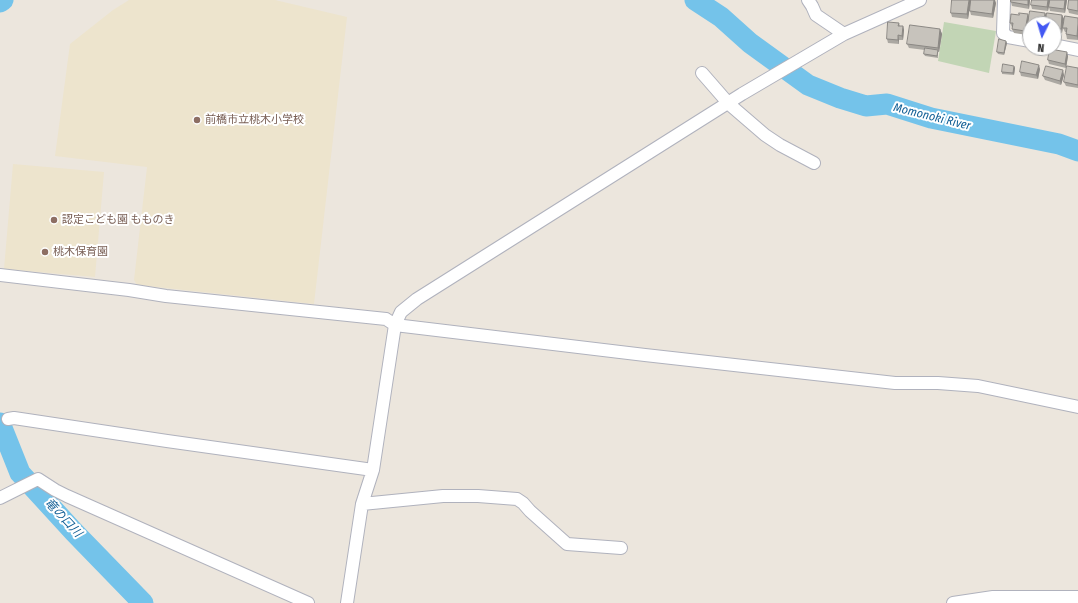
<!DOCTYPE html>
<meta charset="utf-8">
<style>
body{margin:0}
#map{position:relative;width:1078px;height:603px;overflow:hidden;background:#ece6dd;font-family:"Fira Sans Condensed",sans-serif}
canvas{display:block}
.north{position:absolute;left:1022px;top:16px;width:40px;height:40px;box-sizing:border-box;background:#fff;border:1px solid #aaa;border-radius:50%;rotate:185deg;font-size:11px;font-weight:700;line-height:16px;text-align:center;color:#2a2a2a}
.north::after{content:'';display:block;margin:auto;width:14px;height:18px;background:#4358f3;clip-path:polygon(50% 0,100% 100%,50% 72%,0 100%)}
</style>
<div id="map">
<canvas width="1078" height="603"></canvas>
<div class="north">N</div>
</div>
<script>
const ctx = document.querySelector('canvas').getContext('2d');
ctx.lineJoin = 'round';
function fillPath(path, color) { ctx.fillStyle = color; ctx.fill(path, 'evenodd'); }
function stroke(path, color, width, dash) { ctx.strokeStyle = color; ctx.lineWidth = width; ctx.lineCap = dash ? 'butt' : 'round'; ctx.setLineDash(dash || []); ctx.stroke(path); }
function drawText(font, color, halo, rows, align = 'center') {
  ctx.font = font + ' "Fira Sans Condensed","Noto Sans JP",sans-serif'; ctx.lineWidth = 4; ctx.setLineDash([]); ctx.textBaseline = 'middle'; ctx.strokeStyle = halo; ctx.fillStyle = color; for (const [text, x, y, turn = 0] of rows) {
    ctx.save(); ctx.translate(x, y); ctx.rotate((+turn || 0) * Math.PI / 180); ctx.textAlign = isNaN(turn) ? turn : align; if (halo) ctx.strokeText(text, 0, 0); ctx.fillText(text, 0, 0); ctx.restore();
  }
}
fillPath(new Path2D(`
 M129,0H275L347,17L314,304L137,285L134,280L147,167L55,156L70,44L113,10Z
 M13,164L104,172L95,277L4,269Z`), '#ede4cd');
fillPath(new Path2D(`
 M944,22L996,31L989,73L938,61Z`), '#c2d5b5');
stroke(new Path2D(`
 M695,0L721,17L750,43L808,85L840,98L866,106L887,104L931,118L1059,144L1078,151
 M0,2L3,0
 M0,423L20,473L74,532L143,603`), '#74c3ea', 21);
const minor = new Path2D(`
 M808,0L812,6L816,15L844,34
 M1004,0L1003,33L1008,37L1030,41
 M1054,45L1078,50
 M702,73L729,104L765,135L780,145L814,163
 M0,275L129,290L166,296L386,319L395,325L645,355L895,383H938L978,386L1078,407
 M8,419L14,418L167,441L373,470
 M0,498L38,479L55,490L67,496L308,603
 M362,504L443,496H478L517,499L523,503L530,511L567,544L621,548
 M347,603L362,504L373,470L395,325L401,312L417,299L742,94L844,34L920,0
 M953,603L993,597H1078`);
stroke(minor, '#b0b2bd', 14);
stroke(minor, '#fff', 12);
fillPath(new Path2D(`
 M971,0L968,19L952,17L951,13Z
 M1011,0H1030L1029,9L1012,6L1011,2Z
 M1050,0L1048,11L1032,9L1031,5Z
 M1067,0L1065,13L1050,11L1049,7Z
 M1078,0V15L1069,13L1068,9Z
 M996,3L993,18L971,15L970,11Z
 M1045,13L1046,16L1062,15L1064,19L1062,33L1058,32L1057,36L1054,35V24H1030V27L1028,24L1027,35L1014,33L1012,29L1013,27H1012L1010,23L1019,15L1028,14L1029,17Z
 M1078,18V40L1067,39L1066,34V32H1065L1063,28Z
 M899,23L900,26H903L904,30L903,40H899V44L888,43L887,39Z
 M940,29L942,34L939,52H938V58L925,56L924,54L925,50L909,48L907,44Z
 M1007,43L1004,55L998,54L997,52Z
 M1068,56L1066,68L1049,64L1048,60Z
 M1014,66L1015,68L1014,75L1002,74V72Z
 M1078,68V88L1066,86L1064,82Z
 M1040,69L1038,79L1021,76L1020,72Z
 M1064,75L1061,85L1045,80L1043,76Z`), '#aba8a2');
fillPath(new Path2D(`
 M969,0H971L968,19L967,14Z
 M994,0H995L996,3L993,18L992,14Z
 M1028,0H1030L1029,9L1028,5Z
 M1048,0H1050L1048,11L1047,7Z
 M1065,0H1067L1065,13L1064,9Z
 M1045,13L1047,17L1046,24H1044Z
 M1028,14L1029,18L1027,35L1025,31Z
 M1062,15L1064,19L1062,33L1061,29Z
 M1078,24V40L1077,36Z
 M903,26L904,30L903,40L902,36Z
 M1056,28L1058,32L1057,36L1056,31Z
 M940,29L942,34L939,52L938,48Z
 M898,35L899,40V44L898,40Z
 M1006,41L1007,43L1004,55V53Z
 M1067,52L1068,56L1066,68L1065,64Z
 M1039,65L1040,69L1038,79L1036,75Z
 M1014,66L1015,68L1014,75L1013,73Z
 M1063,70L1064,75L1061,85L1060,81Z`), '#8b8884');
const building = new Path2D(`
 M952,0H969L967,14L951,13Z
 M971,0H994L992,14L970,11Z
 M1011,0H1028V5L1011,2Z
 M1032,0H1048L1047,7L1031,5Z
 M1050,0H1065L1064,9L1049,7Z
 M1069,0H1078V11L1068,9Z
 M1030,11L1045,13L1044,24H1036V23H1028Z
 M1019,13L1028,14L1025,31L1012,29L1013,23H1010L1011,14L1019,15Z
 M1047,13L1062,15L1061,29L1056,28V31H1054V24H1045Z
 M1065,16L1078,18V24L1077,36L1066,34L1067,28H1063Z
 M888,22L899,23L898,26H903L902,36L898,35V40L887,39Z
 M910,25L940,29L938,48L907,44Z
 M999,39L1006,41L1004,53L997,52Z
 M925,48L938,50L937,56L924,54Z
 M1050,49L1067,52L1065,64L1048,60Z
 M1022,61L1039,65L1036,75L1020,72Z
 M1003,64L1014,66L1013,73L1002,72Z
 M1046,66L1063,70L1060,81L1043,76Z
 M1067,66L1078,68V85L1064,82Z`);
fillPath(building, '#c7c3bc');
stroke(building, '#8b8884', 1);
for (const [x, y, r, color] of [
 [197,120,4,"#8d6e63"],
 [54,220,4,"#8d6e63"],
 [45,252,4,"#8d6e63"]
]) { const dot = new Path2D(); dot.arc(x, y, r, 0, 2 * Math.PI); ctx.fillStyle = color; ctx.fill(dot); stroke(dot, '#fff', 1.5); }
drawText('11px', '#785e54', '#fff', [
 ["前橋市立桃木小学校",205,120],
 ["認定こども園 もものき",62,220],
 ["桃木保育園",53,252]
], 'left');
drawText('italic 12px', '#136096', '#fff', [
 ["Momonoki River",932,117,14],
 ["竜の口川",63,518,47]
]);
</script>
